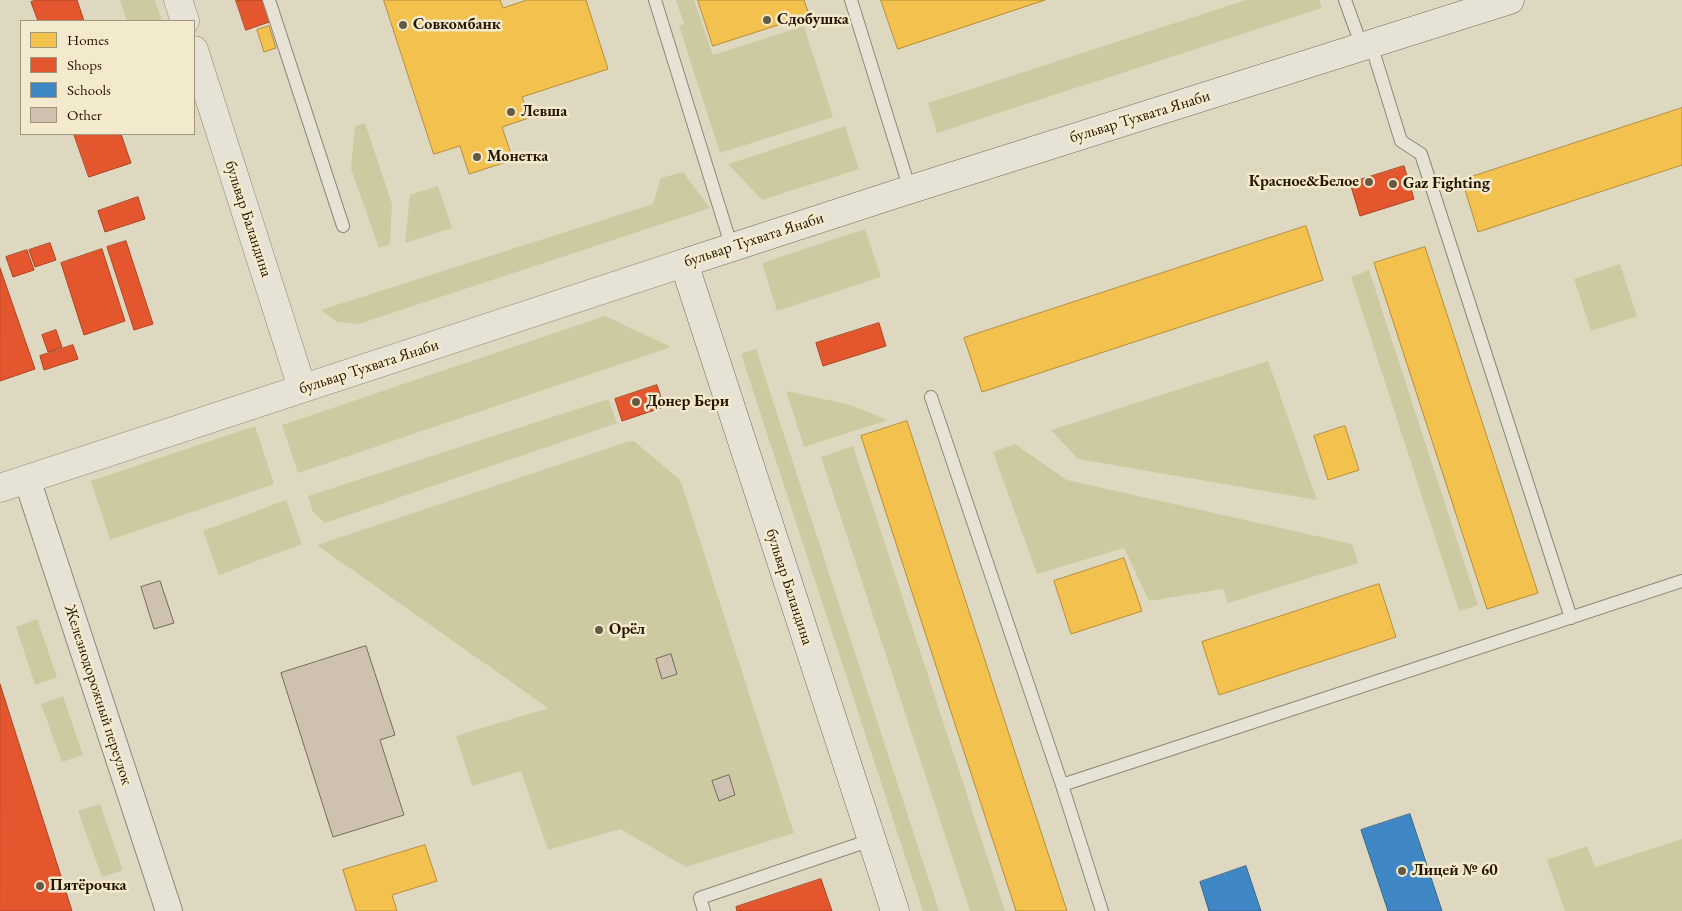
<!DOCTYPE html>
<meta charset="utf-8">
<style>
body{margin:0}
#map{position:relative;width:1682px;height:911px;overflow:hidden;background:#dfd8c0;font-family:"EB Garamond",serif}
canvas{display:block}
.legend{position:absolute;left:20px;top:20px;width:175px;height:115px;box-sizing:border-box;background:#f3eace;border:1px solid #a1957c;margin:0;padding:6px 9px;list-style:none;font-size:15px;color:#261500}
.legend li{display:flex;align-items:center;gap:10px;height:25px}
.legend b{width:25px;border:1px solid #a1957c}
</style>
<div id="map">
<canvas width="1682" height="911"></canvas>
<ul class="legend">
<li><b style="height:14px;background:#f2c14e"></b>Homes</li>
<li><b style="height:14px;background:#e4572e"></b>Shops</li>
<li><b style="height:14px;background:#3f88c5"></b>Schools</li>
<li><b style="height:14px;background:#cec1b0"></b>Other</li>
</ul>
</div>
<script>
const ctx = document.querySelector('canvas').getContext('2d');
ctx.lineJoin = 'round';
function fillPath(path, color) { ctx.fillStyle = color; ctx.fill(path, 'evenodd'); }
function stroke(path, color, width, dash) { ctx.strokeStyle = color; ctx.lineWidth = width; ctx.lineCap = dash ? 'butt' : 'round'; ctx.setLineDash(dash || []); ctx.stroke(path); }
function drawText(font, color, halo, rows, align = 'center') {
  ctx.font = font + ' "EB Garamond",serif'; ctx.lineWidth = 5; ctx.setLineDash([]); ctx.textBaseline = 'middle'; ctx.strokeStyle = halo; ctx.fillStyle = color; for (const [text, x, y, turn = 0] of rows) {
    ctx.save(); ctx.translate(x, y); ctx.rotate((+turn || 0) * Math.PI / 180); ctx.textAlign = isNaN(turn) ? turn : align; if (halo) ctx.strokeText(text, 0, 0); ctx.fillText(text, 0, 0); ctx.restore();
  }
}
fillPath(new Path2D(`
 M120,0H155L162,21H127Z
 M676,0H694L713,55L804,26L833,117L720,153L679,26L684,24Z
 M1246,0H1319L1322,8L937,133L928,103Z
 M365,123L392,204L390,244L379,248L351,169L355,126Z
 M845,126L859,169L762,200L728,164Z
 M683,172L710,208L359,324L337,322L321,310L653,204L661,178Z
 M438,186L452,228L405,243L410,195Z
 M865,229L881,277L777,311L762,263Z
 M1620,264L1637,316L1591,331L1574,279Z
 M1369,270L1478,605L1459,611L1351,277Z
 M605,316L671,347L298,473L282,425Z
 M756,349L939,911H923L741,354Z
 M1268,361L1317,500L1078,459L1051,430Z
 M786,391L847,404L888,420L804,447Z
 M608,399L617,423L325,523L313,512L308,496Z
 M255,426L274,484L110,540L91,481Z
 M634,441L679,479L683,488L794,833L686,867L620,829L548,850L521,771L472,786L456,736L548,708L317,545L627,442Z
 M1015,444L1067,480L1352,544L1358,563L1228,603L1223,589L1149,601L1124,548L1037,574L993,452Z
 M853,446L1005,911H970L821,457Z
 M286,500L302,544L219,575L203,531Z
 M37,619L57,677L35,685L16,627Z
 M63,696L83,755L62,762L41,704Z
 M100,804L123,870L102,877L78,811Z
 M1682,839V911H1565L1547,860L1587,846L1595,867Z`), '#cdcaa1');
const homes = new Path2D(`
 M384,0H500L503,8L527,0H586L608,69L522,97L529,118L502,127L513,160L469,174L460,146L434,154Z
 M698,0H804L809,15L713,46Z
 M881,0H1045L898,49Z
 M269,26L276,48L264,52L257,30Z
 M1682,108V165L1478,232L1462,180Z
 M1306,226L1323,280L982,392L964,338Z
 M1425,247L1538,593L1487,609L1374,263Z
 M907,421L1024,780L1067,911H1016L861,436Z
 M1345,426L1359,470L1328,480L1314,436Z
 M1124,558L1142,611L1071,634L1054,581Z
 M1379,584L1396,637L1219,695L1202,642Z
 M425,845L437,881L392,895L397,911H356L343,870Z`);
fillPath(homes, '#f2c14e');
stroke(homes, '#b58d37', 1);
const shops = new Path2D(`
 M36,0H77L84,21H38L31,2Z
 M236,0H265L272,21L246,30Z
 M74,134H121L131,163L89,177Z
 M1404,166L1414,199L1360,216L1350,183Z
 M138,197L145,219L105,232L98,211Z
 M126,241L153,324L134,330L107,247Z
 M50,243L56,260L35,267L29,250Z
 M102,249L125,321L84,335L61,263Z
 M27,250L34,270L13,277L6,257Z
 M0,268L35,369L0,381Z
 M879,323L886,346L823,366L816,343Z
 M56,330L62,347L48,352L42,335Z
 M73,345L78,359L44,370L40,356Z
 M657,385L664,407L622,421L615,399Z
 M0,684L72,911H0Z
 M821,879L832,911H737L736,907Z`);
fillPath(shops, '#e4572e');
stroke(shops, '#ab4320', 1);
const schools = new Path2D(`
 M1410,814L1442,911H1388L1361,830Z
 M1246,866L1261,911H1209L1200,882Z`);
fillPath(schools, '#3f88c5');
stroke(schools, '#38668a', 1);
const building = new Path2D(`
 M160,581L174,623L154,629L141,587Z
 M366,646L395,735L380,740L404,815L333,837L281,673Z
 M671,654L677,674L662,679L656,659Z
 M729,775L735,795L719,801L712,781Z`);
fillPath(building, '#cec1b0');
stroke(building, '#736c5d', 1);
const service = new Path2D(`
 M269,0L343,226
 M655,0L732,248
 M851,0L910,190
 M1345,0L1362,47
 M1371,44L1401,141L1421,154L1571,618
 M931,397L1062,785L1102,911
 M1062,785L1682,581
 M704,911L700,898L871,840`);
const minor = new Path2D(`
 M27,479L169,911`);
const tertiary = new Path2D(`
 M178,0L185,21
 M194,50L302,388
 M0,488L684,263`);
const secondary = new Path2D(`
 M895,911L684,263L896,194L1510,0`);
stroke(service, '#8d8777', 14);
stroke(minor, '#8d8777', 28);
stroke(tertiary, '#8d8777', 29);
stroke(secondary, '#736c5d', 29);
stroke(service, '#e6e2d6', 12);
stroke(minor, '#e6e2d6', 26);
stroke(tertiary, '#e6e2d6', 28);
stroke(secondary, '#e6e2d6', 28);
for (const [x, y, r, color] of [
 [767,20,5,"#675943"],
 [403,25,5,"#675943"],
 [511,112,5,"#675943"],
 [477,157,5,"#675943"],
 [1369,182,5,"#675943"],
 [1393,184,5,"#675943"],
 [636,402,5,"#675943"],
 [599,630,5,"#675943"],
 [1402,871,5,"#675943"],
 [40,886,5,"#675943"]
]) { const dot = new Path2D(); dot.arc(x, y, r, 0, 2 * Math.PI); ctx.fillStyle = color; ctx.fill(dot); stroke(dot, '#f3eace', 2); }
drawText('bold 16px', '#261500', '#f3eace', [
 ["Сдобушка",777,20],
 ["Совкомбанк",413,25],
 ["Левша",521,112],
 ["Монетка",487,157],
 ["Красное&Белое",1359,182,"right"],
 ["Gaz Fighting",1403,184],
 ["Донер Бери",646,402],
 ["Орёл",609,630],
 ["Лицей № 60",1412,871],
 ["Пятёрочка",50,886]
], 'left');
drawText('16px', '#261500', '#f3eace', [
 ["бульвар Тухвата Янаби",1140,117,-17],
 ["бульвар Баландина",248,219,72],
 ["бульвар Тухвата Янаби",754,240,-18],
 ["бульвар Тухвата Янаби",369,367,-18],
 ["бульвар Баландина",789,587,72],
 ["Железнодорожный переулок",98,695,72]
]);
</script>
